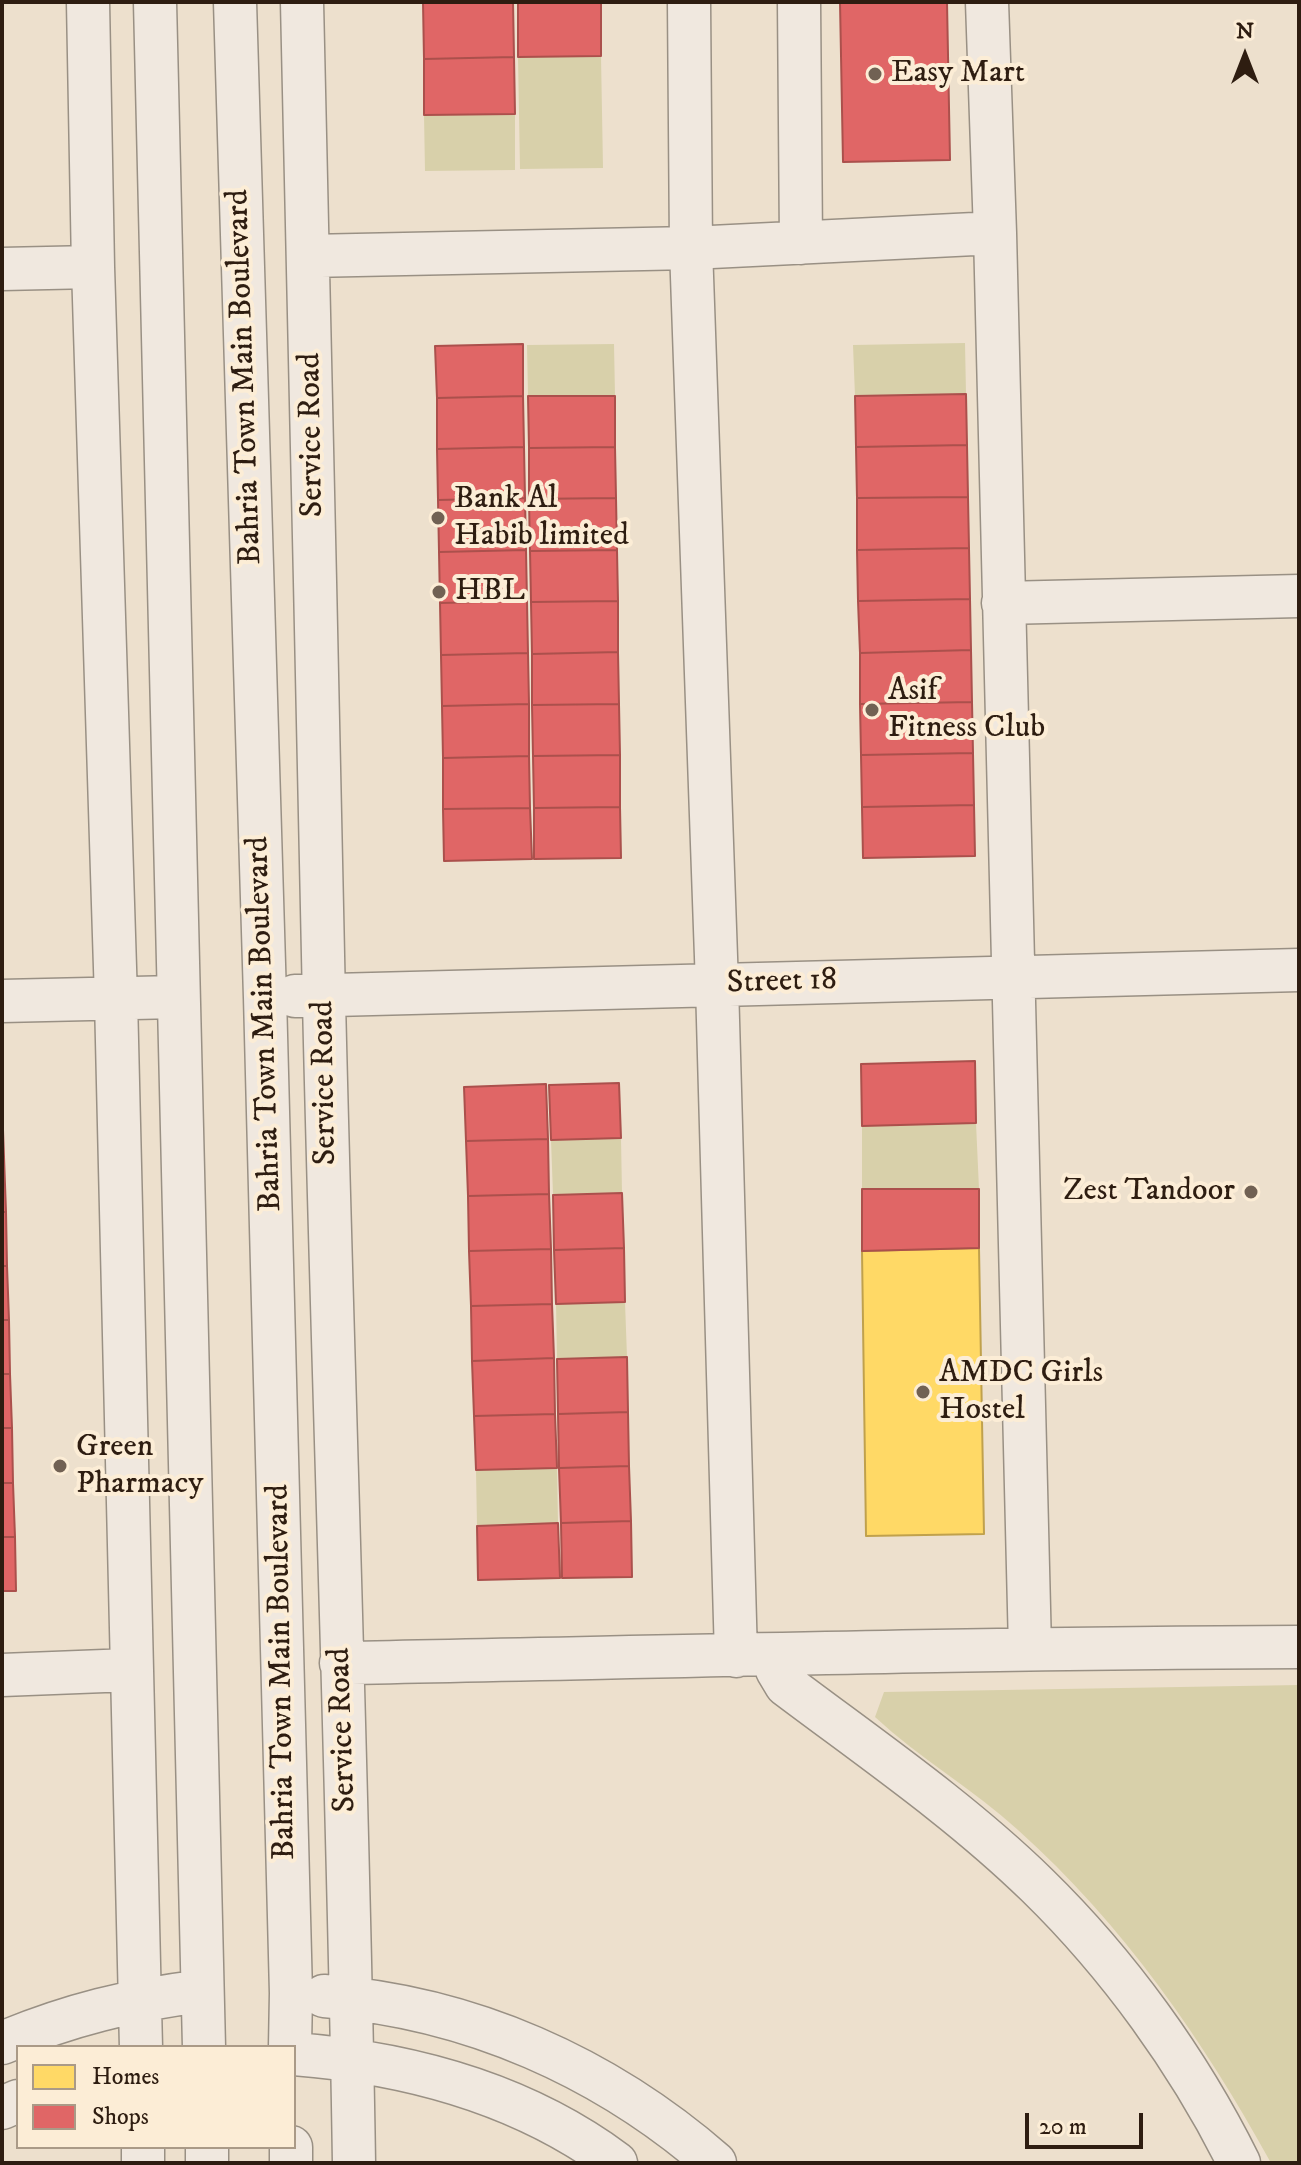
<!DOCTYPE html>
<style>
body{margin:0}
#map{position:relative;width:1301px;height:2165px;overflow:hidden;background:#ede0cd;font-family:"IM FELL DW Pica",serif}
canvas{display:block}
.frame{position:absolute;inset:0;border:4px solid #2e1d11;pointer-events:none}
.legend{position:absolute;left:16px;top:2045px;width:280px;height:104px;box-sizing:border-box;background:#fcedd6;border:2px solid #aa9a87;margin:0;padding:10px 14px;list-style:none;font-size:24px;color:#2e1d11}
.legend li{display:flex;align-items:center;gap:16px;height:40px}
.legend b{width:40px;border:2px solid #aa9a87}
.north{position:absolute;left:1205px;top:16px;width:80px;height:80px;-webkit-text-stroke:6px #fcedd6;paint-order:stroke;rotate:0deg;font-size:22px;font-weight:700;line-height:32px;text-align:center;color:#2e1d11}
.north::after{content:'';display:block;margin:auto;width:28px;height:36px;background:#2e1d11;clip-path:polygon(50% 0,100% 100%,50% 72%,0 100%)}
.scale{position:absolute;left:1025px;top:2113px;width:118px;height:36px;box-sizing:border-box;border:4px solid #2e1d11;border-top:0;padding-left:10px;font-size:24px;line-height:28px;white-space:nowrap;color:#2e1d11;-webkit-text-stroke:6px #fcedd6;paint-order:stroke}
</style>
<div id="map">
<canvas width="1301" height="2165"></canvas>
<div class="frame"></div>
<ul class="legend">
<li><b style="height:22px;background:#ffd966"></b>Homes</li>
<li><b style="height:22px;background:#e06666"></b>Shops</li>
</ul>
<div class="north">N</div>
<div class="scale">20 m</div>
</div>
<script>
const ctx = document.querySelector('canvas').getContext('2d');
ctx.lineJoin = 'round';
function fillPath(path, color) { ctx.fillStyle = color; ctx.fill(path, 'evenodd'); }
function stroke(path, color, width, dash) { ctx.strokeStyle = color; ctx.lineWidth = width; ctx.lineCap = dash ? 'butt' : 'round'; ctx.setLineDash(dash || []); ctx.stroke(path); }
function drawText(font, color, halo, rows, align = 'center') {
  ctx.font = font + ' "IM FELL DW Pica",serif'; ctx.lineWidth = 8; ctx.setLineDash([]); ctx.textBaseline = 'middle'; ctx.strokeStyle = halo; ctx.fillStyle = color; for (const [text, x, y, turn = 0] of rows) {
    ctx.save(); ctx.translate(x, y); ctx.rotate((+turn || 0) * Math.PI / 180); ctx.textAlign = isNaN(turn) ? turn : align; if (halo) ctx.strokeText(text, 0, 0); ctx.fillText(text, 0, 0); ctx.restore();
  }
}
fillPath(new Path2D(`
 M601,56L603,168L520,169L518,57Z
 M515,114V170L425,171L424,115Z
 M965,343L966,394L855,396L853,345Z
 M614,344L615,396H528L527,345Z
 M976,1123L979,1189H862V1126Z
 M621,1138L622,1193L553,1195L551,1140Z
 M625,1302L627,1357L557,1359L556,1304Z
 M557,1468L558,1523L477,1526L476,1470Z
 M1299,1685V2163H1271C1204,2041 1123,1924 1018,1830C973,1789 919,1758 875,1717L884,1692Z`), '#d8d0aa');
const homes = new Path2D(`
 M979,1248L984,1534L866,1536L862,1251Z`);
fillPath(homes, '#ffd966');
stroke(homes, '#c0a14c', 2);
const shops = new Path2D(`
 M423,2H513L514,57L424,59Z
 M518,2H601V56L518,57Z
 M840,2H947L950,160L843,162Z
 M514,57L515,114L424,115V59Z
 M523,344V396L437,398L435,346Z
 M966,394L967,445L856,447L855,396Z
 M523,396L524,447L437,449V398Z
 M528,396H615V447L529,448Z
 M967,445L968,497L857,498L856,447Z
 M524,447L525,498L438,500L437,449Z
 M615,447L616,498L529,499V448Z
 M968,497L969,548L857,550V498Z
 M525,498L526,550L439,552L438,500Z
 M616,498L617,550L530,551L529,499Z
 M969,548L970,599L858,601L857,550Z
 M526,550L527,601L440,603L439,552Z
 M617,550L618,601L531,602L530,551Z
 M970,599L971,650L860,653L858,601Z
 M527,601L528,653L441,655L440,603Z
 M618,601V652L532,654L531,602Z
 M971,650L972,702L860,704V653Z
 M618,652L619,704L532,705V654Z
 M528,653L529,704L442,706L441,655Z
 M972,702L973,753L861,755L860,704Z
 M529,704V756L443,758L442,706Z
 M619,704L620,755L533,756L532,705Z
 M973,753L974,805L862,807L861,755Z
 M620,755V807L534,808L533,756Z
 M529,756L530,808L443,809V758Z
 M974,805L975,856L863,858L862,807Z
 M620,807L621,858L534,859V808Z
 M530,808L532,859L444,861L443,809Z
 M975,1061L976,1123L862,1126L861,1064Z
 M619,1083L621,1138L551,1140L549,1085Z
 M546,1084L548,1139L466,1141L464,1087Z
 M2,1103L4,1157H2Z
 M548,1139L549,1194L468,1196L466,1141Z
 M2,1157H4L6,1212H2Z
 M862,1189H979V1248L862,1251Z
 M622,1193L624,1248L554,1250L553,1195Z
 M549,1194L551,1249L469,1251L468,1196Z
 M2,1212H6L7,1266H2Z
 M624,1248L625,1302L556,1304L554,1250Z
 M551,1249L552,1304L471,1306L469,1251Z
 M2,1266H7L9,1320H2Z
 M552,1304L554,1358L472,1361L471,1306Z
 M2,1320H9L10,1374H2Z
 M627,1357L628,1412L558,1414L557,1359Z
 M554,1358L555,1414L474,1416L472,1361Z
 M2,1374H10L12,1428H2Z
 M628,1412L629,1466L559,1468L558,1414Z
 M555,1414L557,1468L476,1470L474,1416Z
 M2,1428H12L13,1483H2Z
 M629,1466L631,1521L561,1523L559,1468Z
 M2,1483H13L15,1537H2Z
 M631,1521L632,1577L562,1578L561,1523Z
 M558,1523L560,1578L478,1580L477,1526Z
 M2,1537H15L16,1591H2Z`);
fillPath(shops, '#e06666');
stroke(shops, '#ab504c', 2);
const minor = new Path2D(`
 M88,2L93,267L116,999L141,2047
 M155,2L204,2047
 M235,2L265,997L291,1993L290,2047
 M302,2C311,335 316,668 324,1001C333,1388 348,1776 354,2163
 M689,2L691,248L717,985L736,1656
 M799,2L801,243
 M987,2L995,233L1030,1648
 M309,256L691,248L995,233
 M2,269L93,267
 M1003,603L1299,596
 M295,996L1299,970
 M2,1001L177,997
 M775,1655L777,1670L786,1685C871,1749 960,1810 1037,1885C1118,1964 1189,2062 1239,2163
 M341,1663C660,1657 980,1648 1299,1647
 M2,1675L130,1670
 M324,1996C470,2007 605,2067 715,2163
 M2,2043C69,2015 130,2000 202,1991
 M294,2054C409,2063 522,2093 616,2163
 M2,2108L18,2101
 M143,2147V2163
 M207,2147V2163
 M291,2147V2163`);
stroke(minor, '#999084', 45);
stroke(minor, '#f0e8df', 42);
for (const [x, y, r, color] of [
 [875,74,8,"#716153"],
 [438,518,8,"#716153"],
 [439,592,8,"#716153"],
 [872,710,8,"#716153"],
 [1251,1192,8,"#716153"],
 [923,1392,8,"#716153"],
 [60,1466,8,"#716153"]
]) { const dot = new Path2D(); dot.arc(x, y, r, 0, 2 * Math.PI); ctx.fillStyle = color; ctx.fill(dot); stroke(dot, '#fcedd6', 3); }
drawText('32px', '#2e1d11', '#fcedd6', [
 ["Easy Mart",891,74],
 ["Bank Al",454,500],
 ["Habib limited",454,537],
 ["HBL",455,592],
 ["Asif",888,692],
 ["Fitness Club",888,729],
 ["Zest Tandoor",1235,1192,"right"],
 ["AMDC Girls",939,1374],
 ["Hostel",939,1411],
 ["Green",76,1448],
 ["Pharmacy",76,1485]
], 'left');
drawText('32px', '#2e1d11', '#fcedd6', [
 ["Bahria Town Main Boulevard",246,377,-92],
 ["Service Road",313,435,-91],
 ["Street 18",782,983,-2],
 ["Bahria Town Main Boulevard",266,1024,-92],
 ["Service Road",326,1083,-91],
 ["Bahria Town Main Boulevard",283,1672,-91],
 ["Service Road",344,1730,-92]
]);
</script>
